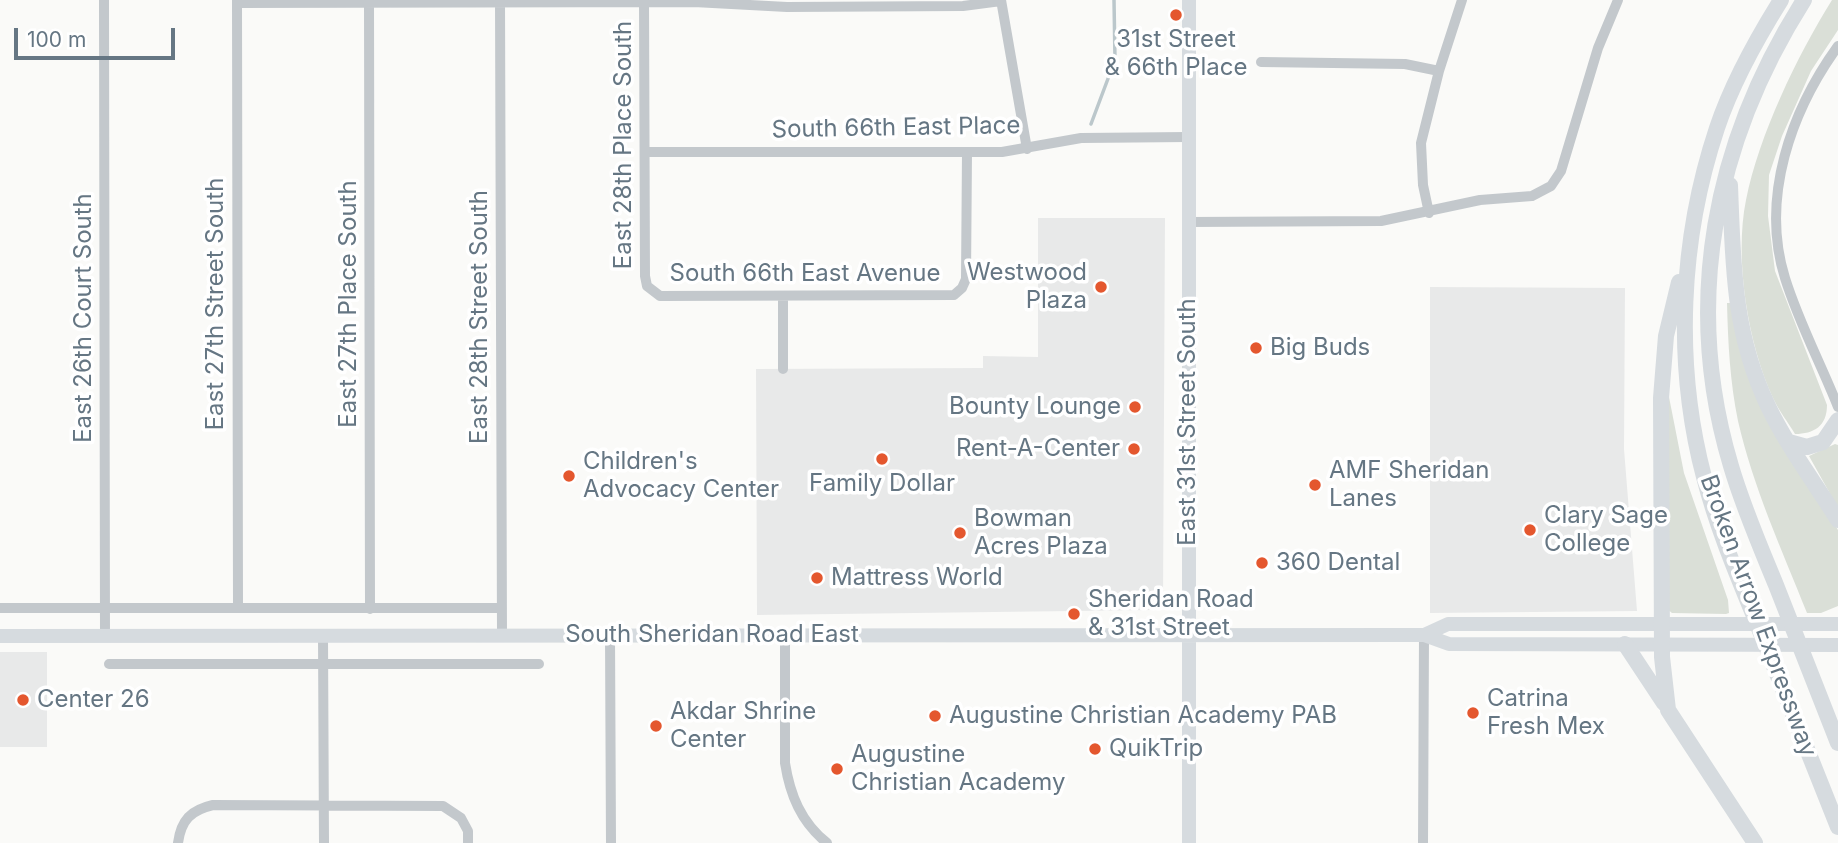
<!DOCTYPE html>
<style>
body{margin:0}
#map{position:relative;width:1838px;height:843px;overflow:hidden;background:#fafaf8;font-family:Inter,sans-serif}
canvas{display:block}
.scale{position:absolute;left:14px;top:28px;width:161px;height:32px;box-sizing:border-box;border:4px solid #657683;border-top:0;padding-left:9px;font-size:21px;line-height:24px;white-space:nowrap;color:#657683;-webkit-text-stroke:5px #fff;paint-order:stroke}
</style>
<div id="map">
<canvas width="1838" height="843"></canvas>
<div class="scale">100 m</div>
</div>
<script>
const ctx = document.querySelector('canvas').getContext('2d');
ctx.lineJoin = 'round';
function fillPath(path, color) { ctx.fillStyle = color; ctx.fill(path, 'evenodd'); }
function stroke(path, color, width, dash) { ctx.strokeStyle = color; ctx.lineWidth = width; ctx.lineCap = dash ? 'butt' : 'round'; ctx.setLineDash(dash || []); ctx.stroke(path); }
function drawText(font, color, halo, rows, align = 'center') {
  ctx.font = font + ' Inter,sans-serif'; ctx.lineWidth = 7; ctx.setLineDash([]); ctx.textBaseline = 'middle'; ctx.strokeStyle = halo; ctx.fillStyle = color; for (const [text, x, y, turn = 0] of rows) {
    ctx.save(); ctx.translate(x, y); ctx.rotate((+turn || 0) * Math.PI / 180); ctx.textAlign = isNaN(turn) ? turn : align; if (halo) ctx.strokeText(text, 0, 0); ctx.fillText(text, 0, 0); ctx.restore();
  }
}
fillPath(new Path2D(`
 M1038,218H1165L1163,601L1152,610L757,615L756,369L983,368V356L1038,357Z
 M1430,287L1625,288L1624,449L1637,611L1430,613Z
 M0,652H47V747H0Z`), '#e8e9e9');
fillPath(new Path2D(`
 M1832,0H1838V30L1811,71L1782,136L1769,175L1768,216L1775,271L1827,405C1827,426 1814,434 1795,434C1788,422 1779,411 1773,398C1748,344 1734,259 1746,200C1759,135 1797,56 1832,0Z
 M1727,303H1732L1796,461L1838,530V606L1821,613H1807C1782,550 1753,487 1738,421C1730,382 1728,343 1727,303Z
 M1669,397L1684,473L1728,600L1729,613L1726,614L1672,613L1666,608Z
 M1835,444L1838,445V508L1809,456Z`), '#dadfd7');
stroke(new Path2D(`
 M1091,124L1115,60L1114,0`), '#bbc7cb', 3.5);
stroke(new Path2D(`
 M104,0L105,636
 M237,0L238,608
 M369,0L370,609
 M500,0L502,634
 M644,0L645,276L647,286L660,296L954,295L962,288L966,279L967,152
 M1001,0L1027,149
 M237,3L694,2L787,7L963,6L1001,1
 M1838,46C1791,111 1760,198 1785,278C1799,323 1821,364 1838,407
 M1261,62L1405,64L1439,71
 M645,152H1002L1081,138L1188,137
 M1429,213L1423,185L1421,143L1439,71L1462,0
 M1189,222L1381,221L1480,200L1532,196L1551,186L1561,171L1598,48L1618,0
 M783,369V297
 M0,608H502
 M610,635L611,843
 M323,636L324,843
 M785,636V763C790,795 801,822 827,843
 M109,664H539
 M178,843C181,820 191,810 213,805L443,806L461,818L468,831V843
 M1423,843L1424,635`), '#c3c8cc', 10);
stroke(new Path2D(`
 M1189,0V843
 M1424,635L1448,624H1838
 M0,636L1414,635H1424L1449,644L1838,645`), '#d6dbdf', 14);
stroke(new Path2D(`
 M1781,0C1756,40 1732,83 1717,128C1680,239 1674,363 1704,477C1717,528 1738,577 1758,626C1784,693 1811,760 1838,827
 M1804,0C1714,142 1682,303 1731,466C1743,507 1760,546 1776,585C1797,638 1817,690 1838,743
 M1730,185C1733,264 1733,333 1768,406C1787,446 1815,483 1838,520
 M1679,282L1666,336L1661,398L1662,657L1668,710L1755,843
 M1789,442L1807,447L1823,442L1838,420
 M1625,644L1664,703`), '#d6dbdf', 16);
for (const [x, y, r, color] of [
 [1176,15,7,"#e4572e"],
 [1101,287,7,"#e4572e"],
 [1256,348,7,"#e4572e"],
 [1135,407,7,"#e4572e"],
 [1134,449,7,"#e4572e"],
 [882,459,7,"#e4572e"],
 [569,476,7,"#e4572e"],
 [1315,485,7,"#e4572e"],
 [1530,530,7,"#e4572e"],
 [960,533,7,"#e4572e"],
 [1262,563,7,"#e4572e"],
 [817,578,7,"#e4572e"],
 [1074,614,7,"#e4572e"],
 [23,700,7,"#e4572e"],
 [1473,713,7,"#e4572e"],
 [935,716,7,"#e4572e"],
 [656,726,7,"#e4572e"],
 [1095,749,7,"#e4572e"],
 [837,769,7,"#e4572e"]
]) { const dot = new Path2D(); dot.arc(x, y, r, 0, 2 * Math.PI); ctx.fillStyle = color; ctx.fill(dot); stroke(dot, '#fff', 2.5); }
drawText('24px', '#657683', '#fff', [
 ["31st Street",1176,40,"center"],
 ["& 66th Place",1176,68,"center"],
 ["Westwood",1087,273,"right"],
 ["Plaza",1087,301,"right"],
 ["Big Buds",1270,348],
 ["Bounty Lounge",1121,407,"right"],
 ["Rent-A-Center",1120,449,"right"],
 ["Children's",583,462],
 ["Advocacy Center",583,490],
 ["AMF Sheridan",1329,471],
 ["Lanes",1329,499],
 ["Family Dollar",882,484,"center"],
 ["Clary Sage",1544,516],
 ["College",1544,544],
 ["Bowman",974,519],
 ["Acres Plaza",974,547],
 ["360 Dental",1276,563],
 ["Mattress World",831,578],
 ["Sheridan Road",1088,600],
 ["& 31st Street",1088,628],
 ["Catrina",1487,699],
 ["Fresh Mex",1487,727],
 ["Center 26",37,700],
 ["Akdar Shrine",670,712],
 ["Center",670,740],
 ["Augustine Christian Academy PAB",949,716],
 ["QuikTrip",1109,749],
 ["Augustine",851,755],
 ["Christian Academy",851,783]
], 'left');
drawText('24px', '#657683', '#fff', [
 ["South 66th East Place",896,128,-1],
 ["East 28th Place South",624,145,-90],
 ["South 66th East Avenue",805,274],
 ["East 27th Street South",216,304,-90],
 ["East 27th Place South",349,304,-90],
 ["East 28th Street South",480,317,-90],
 ["East 26th Court South",84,318,-90],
 ["East 31st Street South",1188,422,-90],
 ["Broken Arrow Expressway",1758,616,70],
 ["South Sheridan Road East",712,635]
]);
</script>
